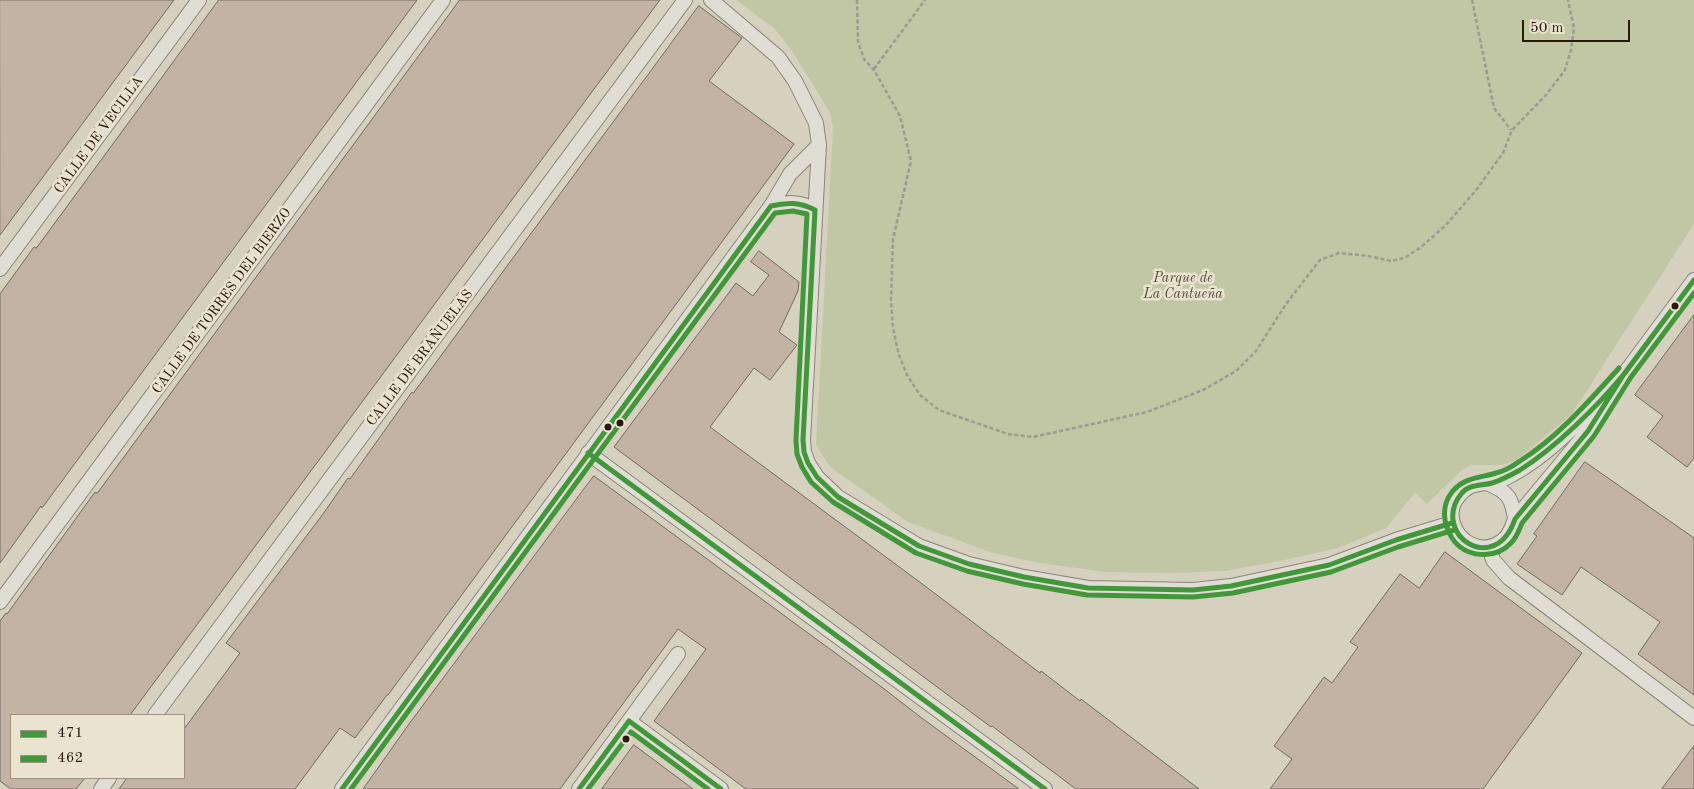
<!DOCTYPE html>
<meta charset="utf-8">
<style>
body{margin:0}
#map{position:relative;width:1694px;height:789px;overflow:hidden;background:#d6d0bf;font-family:"Old Standard TT",serif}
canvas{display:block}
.legend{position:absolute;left:10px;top:714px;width:175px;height:65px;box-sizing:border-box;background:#eae3d0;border:1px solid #9d9281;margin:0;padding:6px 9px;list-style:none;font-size:15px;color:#29180b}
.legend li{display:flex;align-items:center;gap:10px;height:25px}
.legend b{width:25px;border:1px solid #9d9281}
.scale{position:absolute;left:1522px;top:20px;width:108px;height:22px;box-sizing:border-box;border:2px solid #29180b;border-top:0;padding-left:6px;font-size:15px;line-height:18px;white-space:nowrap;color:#29180b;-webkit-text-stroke:4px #eae3d0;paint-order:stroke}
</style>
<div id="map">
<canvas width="1694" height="789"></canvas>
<ul class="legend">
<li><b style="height:6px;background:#43973b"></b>471</li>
<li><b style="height:6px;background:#43973b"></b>462</li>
</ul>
<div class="scale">50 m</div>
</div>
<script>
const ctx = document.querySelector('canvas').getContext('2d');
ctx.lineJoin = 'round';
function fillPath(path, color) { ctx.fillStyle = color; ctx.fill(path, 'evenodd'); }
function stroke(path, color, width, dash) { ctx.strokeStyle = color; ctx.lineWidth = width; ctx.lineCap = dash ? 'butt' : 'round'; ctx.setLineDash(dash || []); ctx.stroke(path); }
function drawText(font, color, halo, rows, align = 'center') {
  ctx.font = font + ' "Old Standard TT",serif'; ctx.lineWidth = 5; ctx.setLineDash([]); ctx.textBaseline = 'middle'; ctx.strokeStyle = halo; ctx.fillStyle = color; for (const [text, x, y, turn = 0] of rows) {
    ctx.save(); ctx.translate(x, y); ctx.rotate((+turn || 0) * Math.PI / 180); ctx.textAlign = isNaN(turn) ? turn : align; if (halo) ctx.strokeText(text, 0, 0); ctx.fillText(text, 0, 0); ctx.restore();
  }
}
fillPath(new Path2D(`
 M736,0H1694V224L1571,415L1515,461L1501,465H1472L1462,470L1427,504L1415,493L1386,528L1338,548L1280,561L1225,571L1173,573L1106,572L1040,563L993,553L908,522L829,466L816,445L833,128L830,112L790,48L774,28Z`), '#c1c6a5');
const building = new Path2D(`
 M0,0H174L0,235Z
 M219,0H417L42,508L41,506L0,563V294L34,247L36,248Z
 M460,0H660L130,715H11V778H85L76,789H11L0,781V621L6,613L7,614L95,492L97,493Z
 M699,6L742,38L709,81L794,144L388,695H387L355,738L340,728L295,789H119L127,778H184V729L240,653L226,643L323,514L348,478L350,479L412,392L413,393Z
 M759,251L799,282L798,291L779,332L797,345L770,380L754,368L710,427L921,583L1040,673L1041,671L1080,701L1081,699L1199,789H1076L992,726L991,727L614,447L736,283L753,296L769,275L751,262Z
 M1694,315V458L1687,467L1647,437L1663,416L1635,395Z
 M1585,462L1694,538V695L1638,654L1660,622L1581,567L1562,595L1517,564L1537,536L1534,534Z
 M594,476L883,688L923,719L1019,789H746L654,721L706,649L678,629L560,789H363L409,724Z
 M1445,552L1582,653L1483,789H1270L1292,759L1274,746L1324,677L1332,683L1358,647L1350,642L1400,574L1419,588Z
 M634,745L693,789H602Z
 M1694,746V789H1662Z`);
fillPath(building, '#c2b3a5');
stroke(building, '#716b62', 1);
const minor = new Path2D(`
 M711,0L778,57L795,81L816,123L819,145L803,440L804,452L808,463L817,477L838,497L919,546L969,564L1024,577L1088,588L1193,590L1231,586L1329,565L1396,540L1452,523
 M771,206C788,202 800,201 815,210
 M0,269L199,0
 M1625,373C1590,410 1554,453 1508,477C1496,483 1486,482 1475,485C1465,487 1454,499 1452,509C1448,536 1478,559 1502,541C1510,536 1512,527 1515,519L1588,431L1625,373L1694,280
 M588,453L1045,789
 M1489,484C1508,492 1512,498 1515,519
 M1489,547L1493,560L1509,578L1694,718
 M0,602L443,0
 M155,715L685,0
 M629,721L721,789
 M101,789L109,778
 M342,789L771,206L790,174L819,145
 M579,789L678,654`);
stroke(minor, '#8a8479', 16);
stroke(new Path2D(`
 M857,0L858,42L864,59L874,70L900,116L911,161L893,239L891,300L893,328L899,355L907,375L920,395L939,410L1008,434L1033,437L1147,412L1203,390L1236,371L1256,351L1286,304L1320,260L1339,253L1369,256L1391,261L1404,258L1420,248L1446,225L1477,189L1503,153L1512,130L1546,95L1565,70L1571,50L1574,28L1568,0
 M1472,0L1494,108L1511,130
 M874,69L925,0`), '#9e9a92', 2.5, [4, 2.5]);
stroke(minor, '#e0ddd4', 14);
stroke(new Path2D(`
 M815,210L803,440L804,452L808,463L817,477L838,497L919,546L969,564L1024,577L1088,588L1193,590L1231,586L1329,565L1396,540L1452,523
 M1694,280L1624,374L1625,373Z
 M1624,374L1588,431L1515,519C1495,578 1430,534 1461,494C1468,484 1481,486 1492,483C1502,480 1511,475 1520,470C1555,448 1598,406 1624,374Z
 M588,453L1045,789
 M342,789L771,206C787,202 800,202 815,210
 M579,789L629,721L721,789`), '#43973b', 5);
stroke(new Path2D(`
 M1619,368C1589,401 1558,437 1520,461C1513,466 1505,471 1496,473C1480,478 1464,477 1452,492C1441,506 1443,523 1452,538C1465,558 1495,560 1511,543C1517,537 1519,530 1522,523L1594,436L1631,377L1694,293
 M351,789L775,213L793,211L807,214L796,440L797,454L802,467L811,482L833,502L916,553L967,571L1023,584L1087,595L1193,597L1233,593L1331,572L1398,547L1454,530
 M588,789L631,732L708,789`), '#43973b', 5);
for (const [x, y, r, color] of [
 [1675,306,4.5,"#29180b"],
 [620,423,4.5,"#29180b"],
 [608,427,4.5,"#29180b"],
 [626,739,4.5,"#29180b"]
]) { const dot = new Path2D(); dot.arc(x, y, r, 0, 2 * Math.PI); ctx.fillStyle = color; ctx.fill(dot); stroke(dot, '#eae3d0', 2); }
drawText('14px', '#29180b', '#eae3d0', [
 ["CALLE DE VECILLA",99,135,-54],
 ["CALLE DE TORRES DEL BIERZO",222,301,-54],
 ["CALLE DE BRAÑUELAS",420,358,-53]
]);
drawText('italic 14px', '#514a33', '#eae3d0', [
 ["Parque de",1183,278],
 ["La Cantueña",1183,294]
]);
</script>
